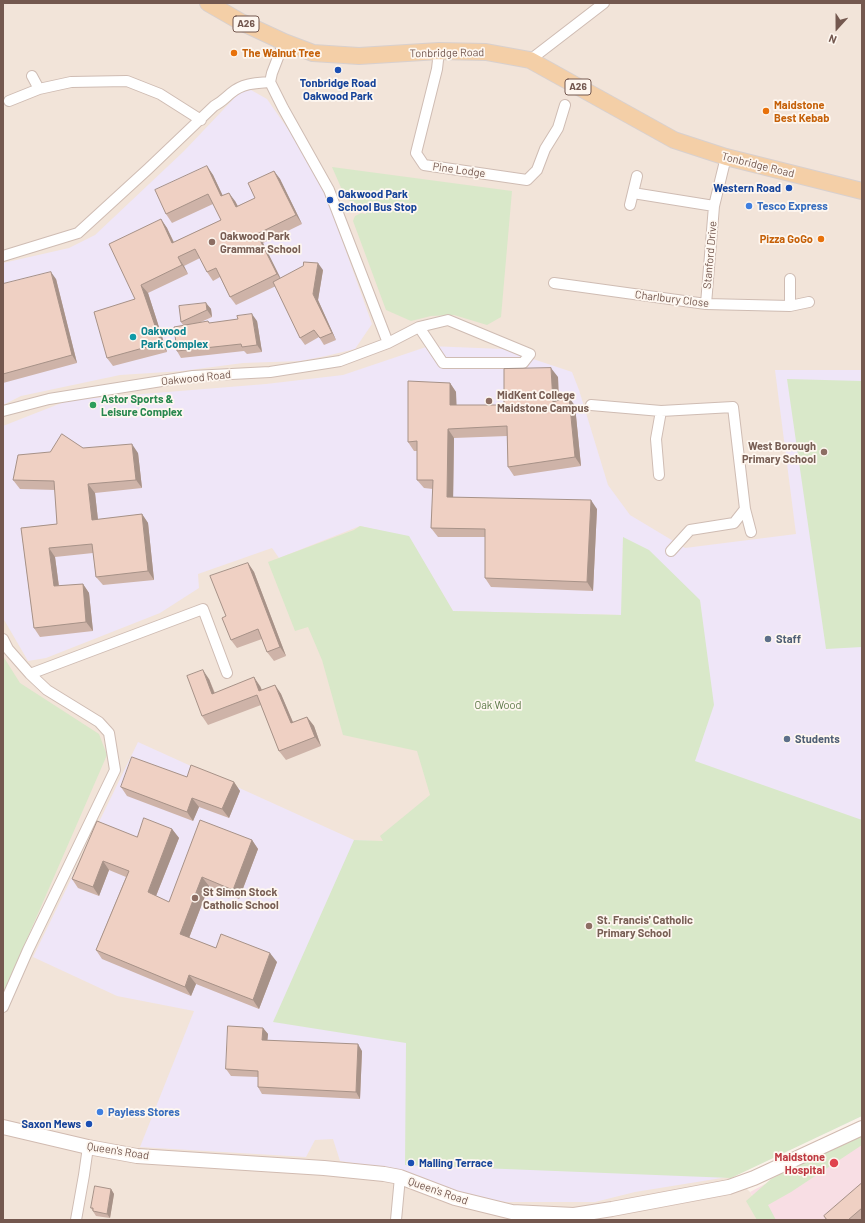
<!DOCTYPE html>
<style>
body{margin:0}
#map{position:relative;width:865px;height:1223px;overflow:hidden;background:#fbf2ea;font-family:Barlow,sans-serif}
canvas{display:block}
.frame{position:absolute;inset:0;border:4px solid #74584f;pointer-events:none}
.north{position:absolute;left:817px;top:8px;width:40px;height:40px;-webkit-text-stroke:3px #fef7f0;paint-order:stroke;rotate:201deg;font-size:11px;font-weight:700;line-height:16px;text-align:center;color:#74584f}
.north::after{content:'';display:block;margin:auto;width:14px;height:18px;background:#74584f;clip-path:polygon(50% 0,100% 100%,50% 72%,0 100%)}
</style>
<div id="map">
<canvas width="865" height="1223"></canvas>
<div class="frame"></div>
<div class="north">N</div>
</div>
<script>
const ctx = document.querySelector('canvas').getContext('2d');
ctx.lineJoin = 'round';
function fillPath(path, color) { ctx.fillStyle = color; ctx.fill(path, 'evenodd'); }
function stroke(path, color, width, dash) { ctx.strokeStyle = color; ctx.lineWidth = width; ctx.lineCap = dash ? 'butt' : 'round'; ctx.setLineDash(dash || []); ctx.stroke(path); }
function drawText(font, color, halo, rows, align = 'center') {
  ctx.font = font + ' Barlow,sans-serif'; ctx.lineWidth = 3.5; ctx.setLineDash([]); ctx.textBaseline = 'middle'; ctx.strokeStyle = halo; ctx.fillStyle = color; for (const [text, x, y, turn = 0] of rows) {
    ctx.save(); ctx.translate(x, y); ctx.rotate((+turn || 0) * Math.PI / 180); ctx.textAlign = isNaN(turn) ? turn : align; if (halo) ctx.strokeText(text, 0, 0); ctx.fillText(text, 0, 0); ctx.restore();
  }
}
fillPath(new Path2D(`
 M3,3H862V1115L734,1176L750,1192L768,1220H3Z`), '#f2e4d9');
fillPath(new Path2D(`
 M251,90L267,99L290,132L326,195L372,324L355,349L326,356L300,361L243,363L182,371L120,375L21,396L3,405V263L69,248L95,235L184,151L240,92Z
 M429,346L503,349L572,372L579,390L608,485L630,515L685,548L796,534L775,370H862V1116L734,1176L635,1192L595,1202H506L459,1194L391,1169L340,1161L333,1139L315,1140L306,1157L140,1147L194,1011L117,996L33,957L138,742L354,840L394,842L679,756L623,537L622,615L453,611L409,537L360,526L279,558L272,548L198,574L199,588L160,613L46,658L28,661L3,618V426L69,400L266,384L343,375Z`), '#efe6f8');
fillPath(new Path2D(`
 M862,1133V1220H768L750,1192Z`), '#f8dee4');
fillPath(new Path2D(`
 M332,167L512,191L501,317L487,325L454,315L431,316L411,321L386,310L353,221L355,216L361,213L366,214V206L359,205L346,199Z
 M787,379L862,381V647L826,649Z
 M360,526L409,536L453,611L621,615L623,537L649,550L700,600L714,705L695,761L862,820V1116L731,1178L405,1165L406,1043L273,1022L354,840L383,841L380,836L430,795L417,751L343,735L322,660L308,627L295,631L268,562L354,530Z
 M3,656L20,683L99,734L107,755L3,994Z
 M862,1133V1145L791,1192L768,1205L776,1220H757L746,1201L771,1179Z`), '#d9e8c9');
const street = new Path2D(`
 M284,42L272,73L270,82L283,108L329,190L388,343
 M439,51L437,69L416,153L424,165L527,180L537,170L545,149L558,128L565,105
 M530,60L604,3
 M32,76L39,89
 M9,101L39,89L71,82L127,81L160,94L201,120
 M633,193L714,206
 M630,205L637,176
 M3,256L78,233L148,169L214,106C222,102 225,98 231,93C243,83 256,83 270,82
 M554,283L706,304L790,306L809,302
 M706,304L714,206L726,157
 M790,306V279
 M591,405L661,411L733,407L745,509L734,523L690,530L671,551
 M3,411L49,399L193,376L270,372L340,361L388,343L419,327L448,320L530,354L523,363H443L419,327
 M659,475L656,439L661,411
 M745,509L751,532
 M3,639L8,649L30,674L47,690L99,722L109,733L115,770L28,950L3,1007
 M30,674L203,609L227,673
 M76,1220L84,1175L88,1147
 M396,1220L400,1177`);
const secondary = new Path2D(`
 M3,1127L88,1147L137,1156L324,1168L384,1174L400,1177L455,1198L512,1212L574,1215L612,1209L729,1187L754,1178L862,1128`);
const primary = new Path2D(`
 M208,3L241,22L284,42L313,53L359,56L439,51L486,52L530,60L674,140L726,157L862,191`);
stroke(street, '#cfbcb3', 12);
stroke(secondary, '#d1bbb1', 16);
stroke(primary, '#d8d0ce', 18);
stroke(street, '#fff', 10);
stroke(secondary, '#fff', 14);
stroke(primary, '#f4cfa7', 16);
fillPath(new Path2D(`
 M207,166L213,175L223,196L235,201L238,206L255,198L274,171L280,179L302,224L263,243L280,278L323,270L318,300L336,340L324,345L319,337L305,345L300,338L276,286L236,305L230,297L220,277L213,281L207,272L200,258L184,266L188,274L148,293L167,352L113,366L107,358L135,299L161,219L167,228L174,242L221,220L213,204L172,223L166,214Z
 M56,279L77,363L3,383V284Z
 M206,303L211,309L212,317L201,322L210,323L257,321L262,352L247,354L244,351L181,358L177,351L183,325L181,322Z
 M558,377L559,400L575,406L581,466L514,476L508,467L507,436L454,438L453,497L597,509L593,591L491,587L485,578V537H438L431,528L433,489L424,488L417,480V451H414L408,442L450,383L456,392V405H504Z
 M83,448L138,453L142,488L95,493L98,520L142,514L148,523L154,580L103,585L96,577L93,553L55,557L59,586L83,584L89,593L93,631L40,637L34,628L21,528L57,524L55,490L20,489L13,480Z
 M248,563L254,572L286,656L274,661L267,652L262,639L237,648L231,640L226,616Z
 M209,679L215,693L260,686L262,690L275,685L281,694L293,722L307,717L314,726L321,746L286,760L279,751L261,705L208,725L202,716Z
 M187,777L234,782L240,791L229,818L199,807L193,821L127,796L121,787Z
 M172,829L179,838L156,896L169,902L252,840L258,849L239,899L209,886L189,938L216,948L277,962L259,1009L196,984L191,996L102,959L96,950L126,877L109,870L99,896L78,888L72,879L137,837Z
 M263,1028L268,1034L267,1040L362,1051L360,1099L262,1094L258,1087V1077L231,1076L226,1069Z
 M862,1183V1220H826L824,1216Z
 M111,1189L114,1194L110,1218L96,1216L91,1208Z`), '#ceb3a8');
fillPath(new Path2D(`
 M207,166L213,175L227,205L221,196Z
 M274,171L280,179L302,224L296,215Z
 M229,193L235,201L242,215L236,207Z
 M161,219L167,228L178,252L172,243Z
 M257,234L263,243L283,283L277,274Z
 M178,257L184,266L188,274L182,265Z
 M318,263L323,270L318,300L336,340L332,333L313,294Z
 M51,272L56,279L77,363L72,355Z
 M141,285L148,293L167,352L161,343Z
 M206,303L211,309L212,317L207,310Z
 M252,314L257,321L262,352L257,345Z
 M551,368L558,377L559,411L553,402Z
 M450,383L456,392L457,414L450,405Z
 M569,397L575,406L581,466L575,457Z
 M448,429L454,438L453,506L447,497Z
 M132,444L138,453L142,488L136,480Z
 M88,484L95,493L99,529L92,520Z
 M591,500L597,509L593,591L587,582Z
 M142,514L148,523L154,580L148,571Z
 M49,548L55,557L60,595L54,586Z
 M248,563L254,572L286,656L280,647Z
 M83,584L89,593L93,631L86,622Z
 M203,670L209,679L218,703L212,694Z
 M254,677L260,686L266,700L259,691Z
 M275,685L281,694L297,732L291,723Z
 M307,717L314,726L321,746L315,737Z
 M234,782L240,791L229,818L222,809Z
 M192,798L199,807L193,821L187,812Z
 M172,829L179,838L154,901L148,892Z
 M252,840L258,849L239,899L233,890Z
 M103,861L109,870L99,896L93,887Z
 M202,877L209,886L187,943L180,934Z
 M270,953L277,962L259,1009L253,1000Z
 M189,975L196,984L191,996L185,987Z
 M263,1028L268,1034L267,1046L262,1040Z
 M358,1044L362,1051L360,1099L356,1092Z
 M111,1189L114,1194L110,1218L107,1214Z`), '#a79288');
const building = new Path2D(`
 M207,166L221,196L229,193L236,207L255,198L248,183L274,171L296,215L257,234L277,274L230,297L216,268L207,272L195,249L178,257L182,265L141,285L161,343L107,358L94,312L135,299L109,244L161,219L172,243L221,220L208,194L166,214L155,190Z
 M304,262L318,263L313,294L332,333L320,338L314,330L300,338L273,282L303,266Z
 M51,272L72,355L3,374V284Z
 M206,303L207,310L181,322L179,306Z
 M252,314L257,345L242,347L241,344L177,351L174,327L208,321L209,323L238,319L237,316Z
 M551,368L553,402L569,397L575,457L508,467L507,426L448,429L447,497L591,500L587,582L485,578V529L431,528L433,480H417V441L408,442V381L450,383V405H504V369Z
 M62,434L83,448L132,444L136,480L88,484L92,520L142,514L148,571L96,577L92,544L49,548L54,586L83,584L86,622L34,628L21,528L57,524L54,481L13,480L18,455L50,452Z
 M248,563L280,647L267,652L258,629L231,640L222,618L226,616L210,576Z
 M203,670L212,694L254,677L259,691L275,685L291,723L307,717L315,737L279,751L257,695L202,716L187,676Z
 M132,757L187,777L191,765L234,782L222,809L192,798L187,812L121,787Z
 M144,818L172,829L148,892L169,902L200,820L252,840L233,890L202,877L180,934L216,948L221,934L270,953L253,1000L189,975L185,987L96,950L129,871L103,861L93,887L72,879L97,821L137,837Z
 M228,1026L263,1028L262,1040L358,1044L356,1092L258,1087V1071L226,1069Z
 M862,1183V1208L848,1220H827L824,1216Z
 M95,1186L111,1189L107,1214L93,1211V1208H91Z`);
fillPath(building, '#efd0c3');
stroke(building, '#a79288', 1);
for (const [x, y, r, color] of [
 [234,53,4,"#e8710a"],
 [338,70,4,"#1a4fb4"],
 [766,111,4,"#e8710a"],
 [789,188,4,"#1a4fb4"],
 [330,200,4,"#1a4fb4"],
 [749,206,4,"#3f7fe0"],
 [821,239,4,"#e8710a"],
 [212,242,4,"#8d6e63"],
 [133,337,4,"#0f9aa8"],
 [489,401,4,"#8d6e63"],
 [93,405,4,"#2e9e5b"],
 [824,452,4,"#8d6e63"],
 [768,639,4,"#5c6f8a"],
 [787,739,4,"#5c6f8a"],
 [195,898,4,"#8d6e63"],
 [589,926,4,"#8d6e63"],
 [100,1112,4,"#3f7fe0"],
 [89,1124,4,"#1a4fb4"],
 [411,1163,4,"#1a4fb4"],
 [834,1163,5,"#e0444e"]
]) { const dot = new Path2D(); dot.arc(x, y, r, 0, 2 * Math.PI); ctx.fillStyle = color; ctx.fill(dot); stroke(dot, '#fef7f0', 1.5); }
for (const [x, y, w] of [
 [246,24,26],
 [578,87,26]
]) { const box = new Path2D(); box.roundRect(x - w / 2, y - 8, w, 16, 3); ctx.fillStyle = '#fef7f0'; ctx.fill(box); stroke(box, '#74584f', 1); }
drawText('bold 10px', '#74584f', null, [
 ["A26",246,24],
 ["A26",578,87]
]);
drawText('bold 11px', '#c56008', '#fef7f0', [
 ["The Walnut Tree",242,53],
 ["Maidstone",774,105],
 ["Best Kebab",774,118],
 ["Pizza GoGo",813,239,"right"]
], 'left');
drawText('11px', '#74584f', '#fef7f0', [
 ["Tonbridge Road",447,53,-1],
 ["Tonbridge Road",758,165,14],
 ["Pine Lodge",459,170,8],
 ["Stanford Drive",710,255,-85],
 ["Charlbury Close",672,299,7],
 ["Oakwood Road",196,378,-6],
 ["Queen's Road",118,1151,9],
 ["Queen's Road",438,1191,19]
]);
drawText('bold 11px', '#164399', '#fef7f0', [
 ["Tonbridge Road",338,83,"center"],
 ["Oakwood Park",338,96,"center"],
 ["Western Road",781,188],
 ["Oakwood Park",338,194,"left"],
 ["School Bus Stop",338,207,"left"],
 ["Saxon Mews",81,1124],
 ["Malling Terrace",419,1163,"left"]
], 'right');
drawText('bold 11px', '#366cbe', '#fef7f0', [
 ["Tesco Express",757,206],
 ["Payless Stores",108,1112]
], 'left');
drawText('bold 11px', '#785e54', '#fef7f0', [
 ["Oakwood Park",220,236],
 ["Grammar School",220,249],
 ["MidKent College",497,395],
 ["Maidstone Campus",497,408],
 ["West Borough",816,446,"right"],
 ["Primary School",816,459,"right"],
 ["St Simon Stock",203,892],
 ["Catholic School",203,905],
 ["St. Francis' Catholic",597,920],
 ["Primary School",597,933]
], 'left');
drawText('bold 11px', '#0d838f', '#fef7f0', [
 ["Oakwood",141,331],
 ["Park Complex",141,344]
], 'left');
drawText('bold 11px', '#27864d', '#fef7f0', [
 ["Astor Sports &",101,399],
 ["Leisure Complex",101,412]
], 'left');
drawText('bold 11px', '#4e5e75', '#fef7f0', [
 ["Staff",776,639],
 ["Students",795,739]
], 'left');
drawText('11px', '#5c7947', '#fef7f0', [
 ["Oak Wood",498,705]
]);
drawText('bold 11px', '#be3a42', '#fef7f0', [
 ["Maidstone",825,1157],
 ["Hospital",825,1170]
], 'right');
</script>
